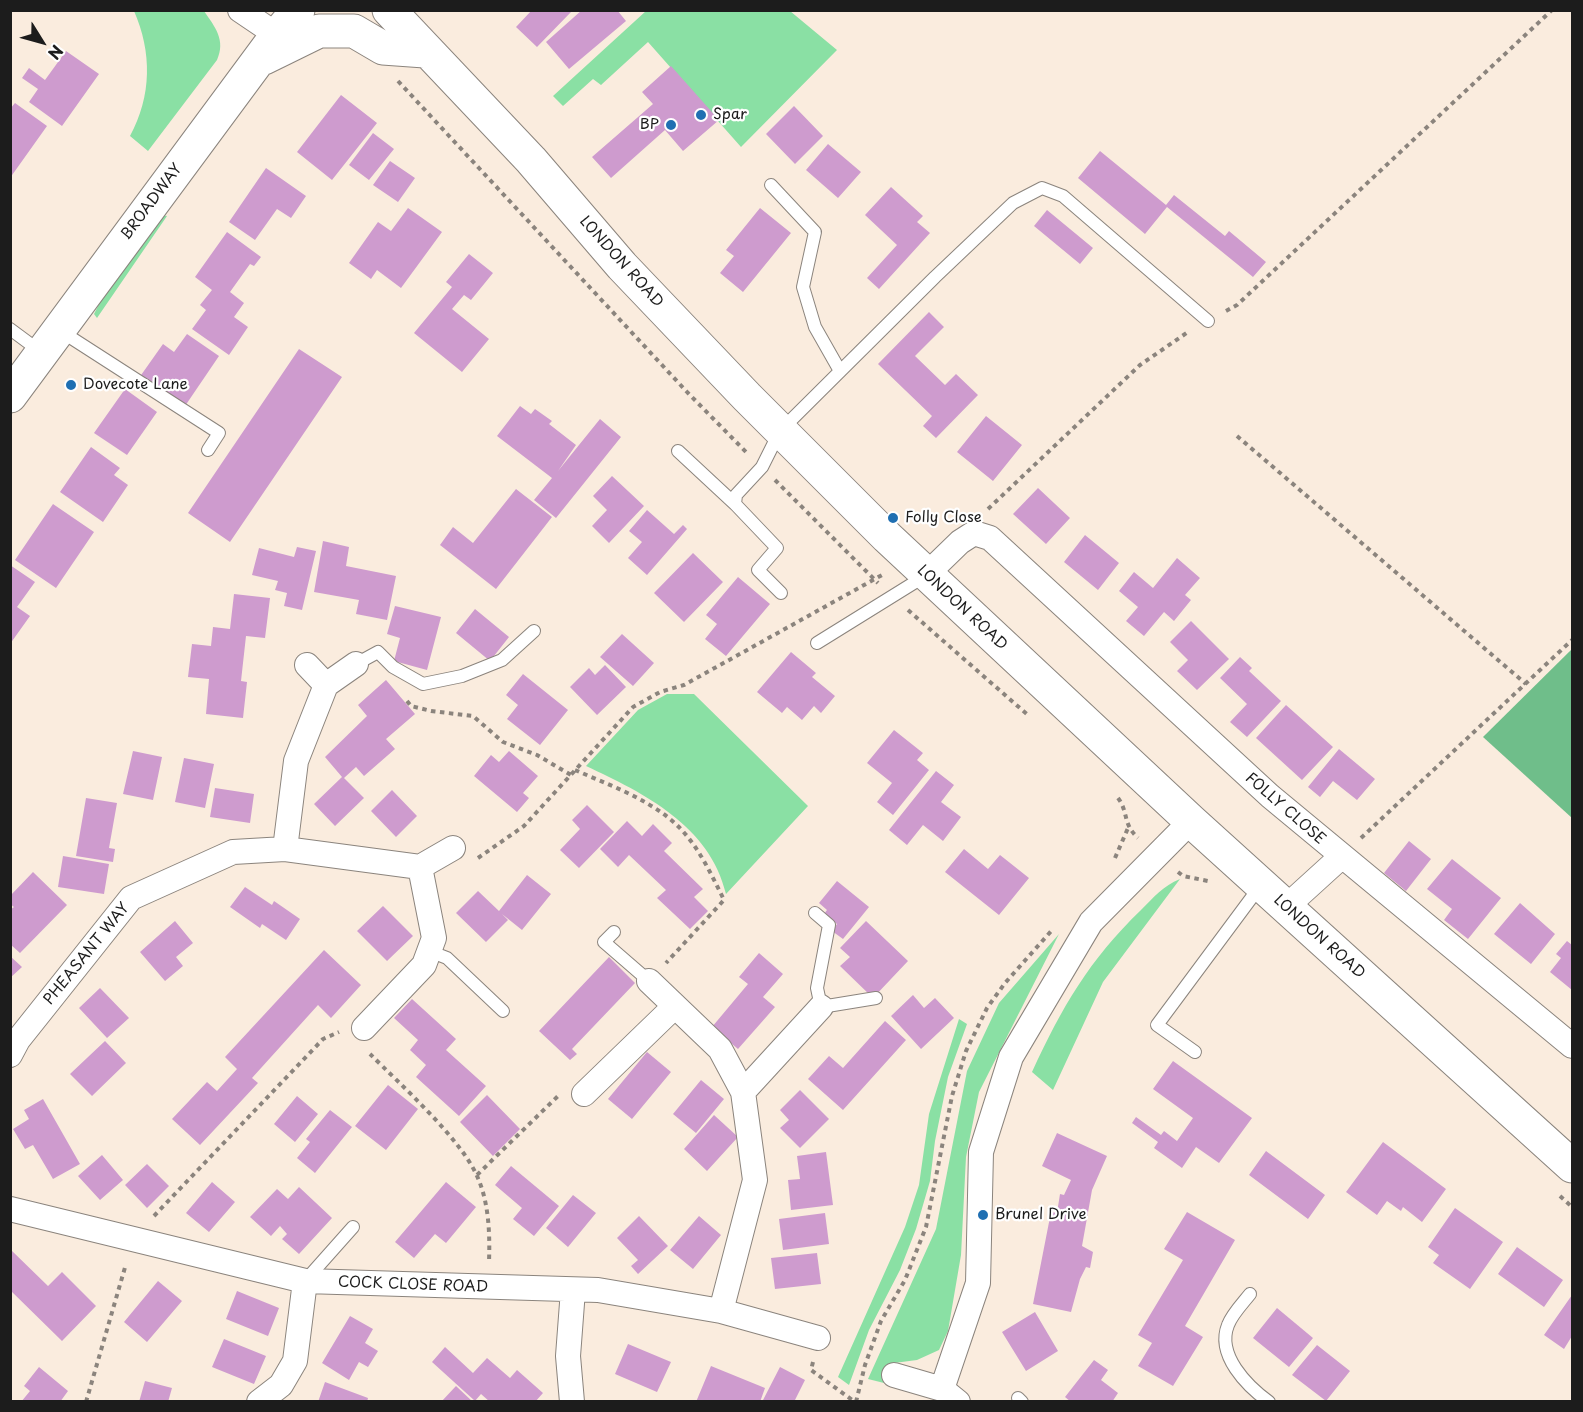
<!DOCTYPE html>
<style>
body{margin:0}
#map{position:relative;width:1583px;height:1412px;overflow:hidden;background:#faecde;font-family:"Playpen Sans",sans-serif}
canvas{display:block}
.frame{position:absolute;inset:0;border:12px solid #1c1c1c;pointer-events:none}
.north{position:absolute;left:12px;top:12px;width:60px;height:60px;-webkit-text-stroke:4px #fff;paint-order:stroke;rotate:127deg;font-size:16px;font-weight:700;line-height:24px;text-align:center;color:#1c1c1c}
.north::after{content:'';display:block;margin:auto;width:21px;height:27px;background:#1c1c1c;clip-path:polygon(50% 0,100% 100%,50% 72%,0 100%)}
</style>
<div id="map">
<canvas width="1583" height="1412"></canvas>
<div class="frame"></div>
<div class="north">N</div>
</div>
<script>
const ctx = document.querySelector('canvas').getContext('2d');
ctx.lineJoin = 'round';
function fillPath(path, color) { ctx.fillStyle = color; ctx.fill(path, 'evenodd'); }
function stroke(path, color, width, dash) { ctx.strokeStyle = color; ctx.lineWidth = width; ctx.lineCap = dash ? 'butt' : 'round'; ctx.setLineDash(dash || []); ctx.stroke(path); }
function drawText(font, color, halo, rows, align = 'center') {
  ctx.font = font + ' "Playpen Sans",sans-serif'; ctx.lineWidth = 4.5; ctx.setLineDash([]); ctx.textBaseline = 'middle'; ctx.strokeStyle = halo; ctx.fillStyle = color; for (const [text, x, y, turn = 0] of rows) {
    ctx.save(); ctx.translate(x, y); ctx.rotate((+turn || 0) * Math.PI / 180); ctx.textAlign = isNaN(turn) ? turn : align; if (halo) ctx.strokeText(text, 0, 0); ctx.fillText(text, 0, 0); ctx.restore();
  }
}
fillPath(new Path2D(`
 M134,11H204C215,27 226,40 217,60L148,151L130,136C152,96 152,52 134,11Z
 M646,11H790L837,50L741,147L648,42L601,85L593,79L563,106L553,96Z
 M162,215L167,216L97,318L94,314L100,302Z
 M667,694H694L808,806L726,894C710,826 644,793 586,766L638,710Z
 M1180,879L1103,982L1053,1090L1032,1072C1062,1007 1089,960 1141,910C1154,897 1163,886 1180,879Z
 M1059,934L979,1092L966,1157L961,1255L948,1331L939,1350L917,1360L894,1363L884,1383L868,1379L936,1229L967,1071L999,1003Z
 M959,1019L967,1024L948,1077L935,1141L930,1181L916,1229L900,1270L869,1330L849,1385L838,1377L905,1227L919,1185L929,1114Z`), '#8ae0a4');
fillPath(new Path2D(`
 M1572,649V818L1483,737Z`), '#6fbe8a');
fillPath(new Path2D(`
 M532,10H570L571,12L537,47L516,27Z
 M582,10H617L626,21L569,69L546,42Z
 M66,51L99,74L62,126L29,102L38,89L22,78L29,68L45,80Z
 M671,66L719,120L683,151L665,130L611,178L592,157L653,104L642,92Z
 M341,95L377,123L332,180L297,152Z
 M15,103L47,126L10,178V109Z
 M794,106L823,136L795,164L766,134Z
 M373,133L394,149L369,180L349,165Z
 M828,144L861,172L838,198L806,170Z
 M1100,151L1166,205L1174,195L1225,236L1229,231L1266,262L1253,277L1167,207L1145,234L1078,178Z
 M390,161L415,178L398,202L373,185Z
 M266,168L306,196L291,218L277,209L255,240L229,222Z
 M891,187L923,216L917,222L930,233L879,289L867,278L897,245L865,215Z
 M408,208L442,232L401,288L377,270L371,279L349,263L378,222L391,231Z
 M760,208L791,233L743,292L720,273L734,256L726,250Z
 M1047,210L1093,248L1080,264L1034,226Z
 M227,232L261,257L254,266L250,264L230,292L244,303L234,317L248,327L229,355L192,329L206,310L200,305L212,290L195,277Z
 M469,254L493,273L471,300L464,295L452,309L489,339L462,372L414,333L452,287L446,282Z
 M929,312L944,327L915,356L945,385L956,374L978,395L936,438L923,426L932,416L878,364Z
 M187,334L219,356L183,409L139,378L163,344L174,352Z
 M299,349L342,377L230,542L188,513Z
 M125,389L157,412L127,455L94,433Z
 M520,406L531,414L535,409L552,421L549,424L576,445L558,471L600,419L621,437L556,518L534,500L552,478L497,436Z
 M986,416L1022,445L993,481L957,452Z
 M91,447L120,468L114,475L128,485L103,522L60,492Z
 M612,476L644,506L609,543L592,526L607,510L593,496Z
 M1038,488L1070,518L1046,544L1013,514Z
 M516,489L552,517L496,589L440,545L453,527L473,543Z
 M53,504L94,532L56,588L15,560Z
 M647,510L674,534L683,525L687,529L647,575L628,558L642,542L629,531Z
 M1085,535L1119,563L1098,590L1064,562Z
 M323,541L349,547L346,566L396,576L387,620L356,614L359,600L314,592Z
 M297,547L316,551L302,610L284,606L287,593L275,590L278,581L252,575L259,548L294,557Z
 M693,553L723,582L684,622L654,593Z
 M1177,558L1200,578L1185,595L1191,600L1174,621L1164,612L1144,636L1126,621L1138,607L1119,591L1134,572L1153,588Z
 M10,565L35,582L17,607L30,616L10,644Z
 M738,577L770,604L726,656L705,639L717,624L706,615Z
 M234,594L270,598L265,638L246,636L241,681L247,682L243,718L206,714L209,679L188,677L192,644L211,646L213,627L230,629Z
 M395,606L441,617L427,670L394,661L400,638L387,634Z
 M475,609L509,637L490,661L456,633Z
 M1191,621L1229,659L1197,690L1177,671L1188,660L1170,642Z
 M622,634L654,663L633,686L600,657Z
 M791,652L816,673L812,677L835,696L821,713L814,706L802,720L787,707L782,713L757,692Z
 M1240,657L1252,668L1249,671L1281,701L1247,737L1230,722L1247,704L1220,678Z
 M605,665L626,687L597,715L570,687L589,668L595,675Z
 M523,674L568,710L540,745L507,719L518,705L506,695Z
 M386,680L415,714L386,739L395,749L364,776L356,767L344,778L364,798L335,826L314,804L342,777L325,757L367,716L358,705Z
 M1286,705L1333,747L1302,780L1256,738Z
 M894,730L923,753L917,760L929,770L893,815L877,802L892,783L867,763Z
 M1339,749L1375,779L1357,800L1333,781L1320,797L1308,787Z
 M133,751L162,757L153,800L123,794Z
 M509,751L538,776L523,793L529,798L517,812L474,776L491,755L499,762Z
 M184,758L214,764L205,808L175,802Z
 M936,771L954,785L941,802L961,817L943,841L923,825L907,845L889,830Z
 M215,788L254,794L250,823L210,817Z
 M392,790L417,816L396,837L371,811Z
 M86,798L117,803L109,848L115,849L113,862L76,856Z
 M587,805L614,832L579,868L560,850L580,829L572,820Z
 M627,821L642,836L653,824L672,843L664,851L703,889L694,897L708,911L690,929L657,898L666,890L629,855L618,867L600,849Z
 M1409,841L1431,859L1406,891L1384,873Z
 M964,849L988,869L1000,855L1029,878L999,915L945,872Z
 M63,856L109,864L104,894L58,887Z
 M1452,859L1501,898L1468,939L1444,920L1452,909L1427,889Z
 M33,872L67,905L20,953L10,944V910L14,907L10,904V896Z
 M527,875L551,894L522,930L502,914L508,920L486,942L456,913L478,891L499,911Z
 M837,881L869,907L843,939L832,931L837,924L824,914L827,910L819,903Z
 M245,887L272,905L274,901L300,919L286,940L262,924L260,928L230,907Z
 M1520,903L1555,934L1531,964L1494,934Z
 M383,906L413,936L387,961L357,931Z
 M175,921L193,943L176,957L183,966L165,981L140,952Z
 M866,921L908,961L873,998L840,966L850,957L840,948Z
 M1567,941L1572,945V990L1550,972L1561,958L1556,954Z
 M324,950L361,985L331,1018L318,1005L252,1078L258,1083L200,1145L172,1119L207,1082L217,1091L237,1069L225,1057Z
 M759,953L783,974L763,997L775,1007L738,1049L712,1027L748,984L739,977Z
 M10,956L22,967L10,978Z
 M609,957L635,983L572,1049L577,1054L570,1060L539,1031Z
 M100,988L129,1018L107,1038L79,1008Z
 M913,995L924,1008L935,998L954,1018L921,1049L891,1016Z
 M412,999L456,1039L446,1050L486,1086L459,1116L416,1077L426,1065L410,1050L418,1040L394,1018Z
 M885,1021L906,1040L843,1110L808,1079L829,1056L843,1068Z
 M105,1041L126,1063L92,1096L70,1074Z
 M647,1052L671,1072L632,1119L608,1099Z
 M1173,1061L1252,1118L1219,1163L1196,1147L1182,1168L1154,1148L1158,1142L1132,1123L1136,1117L1161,1135L1164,1131L1177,1141L1193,1118L1153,1089Z
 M701,1080L724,1099L696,1133L673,1114Z
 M388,1085L418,1109L386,1150L355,1126Z
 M800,1090L829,1119L800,1148L780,1128L789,1120L780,1110Z
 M487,1095L520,1129L493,1156L460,1122Z
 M297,1096L318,1114L295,1142L274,1124Z
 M43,1099L80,1164L53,1179L33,1145L25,1149L13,1129L29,1119L24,1110Z
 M330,1110L352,1127L315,1173L297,1158L310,1142L306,1139Z
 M714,1115L738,1137L707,1171L684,1149Z
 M1057,1133L1107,1156L1092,1190L1082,1246L1093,1252L1090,1268L1086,1267L1080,1279L1071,1312L1033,1304L1051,1212L1057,1213L1060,1194L1064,1195L1071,1180L1042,1166Z
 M1383,1142L1446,1189L1422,1222L1403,1207L1401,1211L1387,1201L1377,1215L1346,1192Z
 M1266,1151L1325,1195L1308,1219L1249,1175Z
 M826,1152L833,1205L791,1210L788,1180L800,1179L797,1156Z
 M102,1155L123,1180L100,1200L78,1176Z
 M147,1164L169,1186L147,1208L125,1185Z
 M511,1166L559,1206L534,1236L513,1219L522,1208L495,1185Z
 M212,1182L235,1202L209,1232L186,1213Z
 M446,1182L476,1207L446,1243L435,1234L414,1258L395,1242Z
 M299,1187L332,1218L299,1254L282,1239L287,1234L280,1226L271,1236L250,1217L277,1189L288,1199Z
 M573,1195L596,1213L568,1247L546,1228Z
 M1455,1208L1503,1242L1470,1289L1433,1263L1439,1255L1428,1247Z
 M1187,1212L1235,1240L1185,1326L1203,1337L1173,1386L1138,1366L1152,1343L1138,1335L1183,1260L1164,1249Z
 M825,1213L829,1244L783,1250L779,1219Z
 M639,1216L668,1246L638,1274L631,1266L638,1260L617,1238Z
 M699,1216L721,1235L693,1269L670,1250Z
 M1517,1247L1563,1280L1544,1307L1498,1274Z
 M10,1249L48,1286L62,1272L96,1306L62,1341L10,1290Z
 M817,1253L821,1284L775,1289L771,1258Z
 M158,1281L182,1301L147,1342L124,1322Z
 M237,1291L279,1308L268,1336L226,1319Z
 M1572,1295V1336L1564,1349L1544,1335Z
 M1277,1308L1313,1338L1289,1367L1253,1338Z
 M1035,1312L1058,1351L1026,1371L1002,1332Z
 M350,1316L373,1329L365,1343L378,1351L368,1367L359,1362L349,1380L322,1363Z
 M224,1339L266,1356L254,1384L212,1367Z
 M628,1344L671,1362L657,1392L615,1374Z
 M1317,1345L1350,1371L1326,1401L1292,1375Z
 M445,1347L473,1373L487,1358L510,1378L517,1370L543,1393L535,1402H490L481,1394L475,1401L432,1362Z
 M1094,1360L1108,1370L1101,1380L1118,1393L1112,1402H1071L1065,1397Z
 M711,1366L765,1388L760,1402H696Z
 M39,1367L68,1391L60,1402H21L30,1391L24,1386Z
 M780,1367L805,1380L794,1402H762Z
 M145,1381L172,1388L168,1402H139Z
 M325,1382L368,1398L367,1402H318Z
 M456,1386L473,1402H441Z`), '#ce9bce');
const lane = new Path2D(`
 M771,185L815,232L803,287L815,327L840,371
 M10,329L41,352
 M59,330L219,433L208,450
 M678,451L735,504
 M781,593L758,570L777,548L735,504L736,495L762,467L780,431L935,277L1013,203L1042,188L1063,196L1208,321
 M817,643L925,576
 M356,664L378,652L393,667L423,684L462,676L502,660L534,631
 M815,913L829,925L817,988L821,1007L876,998
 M614,932L604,942L649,981
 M429,951L447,958L503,1011
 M1195,1052L1157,1025L1261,885
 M305,1281L353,1227
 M1250,1294C1243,1303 1232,1314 1228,1325C1216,1355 1247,1386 1269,1402
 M1018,1398L1022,1402`);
const street = new Path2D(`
 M240,10L277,35
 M926,575L960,542L974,533L990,538L1270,796L1572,1046
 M307,665L326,685
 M285,849L296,761L326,685L356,664
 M1286,907L1341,857
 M649,981L720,1049L743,1092L755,1180L721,1311
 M364,1028L424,965L434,938L420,867
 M10,1055L18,1040L131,898L233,852L285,849L420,867L453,848
 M743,1092L821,1007
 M584,1094L674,1007
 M10,1209L305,1281L598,1290L721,1311L818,1338
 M894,1375L942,1389L958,1402
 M942,1389L978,1283L981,1152L1011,1057L1091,922L1191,821
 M259,1402L281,1385L295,1361L305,1281
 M572,1402L568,1356L573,1290`);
const secondary = new Path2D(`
 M389,10L531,160L622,266L747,397L887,537L1191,821L1572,1166
 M264,58L319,31H354L383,48L425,51
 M10,396L277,35L298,10`);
stroke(lane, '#8b847d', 14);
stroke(street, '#8b847d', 26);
stroke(secondary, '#8b847d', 35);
stroke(new Path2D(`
 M398,81L688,393L746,452
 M1226,311L1237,305L1552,10
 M1237,436L1526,684
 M775,480L878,583
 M988,509L1140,365L1188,332
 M908,610L1029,716
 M407,701L411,706L431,711L473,716L503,742L537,755L571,775
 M575,770C607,784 643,797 670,819C696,840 710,872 724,900L666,963
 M1118,798C1129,813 1122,823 1138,838
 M1361,838L1572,640
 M478,858L524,826L633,707L660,692L684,685L882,575
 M1115,858L1128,828
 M1178,872L1183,876L1208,881
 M370,1054C400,1084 461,1139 477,1176C489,1202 490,1234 489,1262
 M477,1175L558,1096
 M1560,1196L1572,1207
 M154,1216L323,1039L339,1032
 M813,1362L811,1370L855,1402
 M86,1402L126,1264
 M856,1402L865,1365L881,1321L905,1280L926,1227L952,1096L966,1051L987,1008L1005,983L1053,929`), '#8b847d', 4, [4.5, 4.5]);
stroke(lane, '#fff', 12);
stroke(street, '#fff', 24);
stroke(secondary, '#fff', 33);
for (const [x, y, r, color] of [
 [701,115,6,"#1f6fb2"],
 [671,125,6,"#1f6fb2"],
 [71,385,6,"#1f6fb2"],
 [893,518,6,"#1f6fb2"],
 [983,1215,6,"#1f6fb2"]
]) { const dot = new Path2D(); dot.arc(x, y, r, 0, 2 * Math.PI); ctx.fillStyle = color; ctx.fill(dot); stroke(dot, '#fff', 2); }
drawText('15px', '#1c1c1c', '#fff', [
 ["Spar",713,115],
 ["BP",659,125,"right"],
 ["Dovecote Lane",83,385],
 ["Folly Close",905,518],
 ["Brunel Drive",995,1215]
], 'left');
drawText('15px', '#1c1c1c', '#fff', [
 ["BROADWAY",152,202,-53],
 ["LONDON ROAD",621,262,48],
 ["LONDON ROAD",962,608,43],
 ["FOLLY CLOSE",1285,809,41],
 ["LONDON ROAD",1319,937,42],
 ["PHEASANT WAY",87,954,-51],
 ["COCK CLOSE ROAD",413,1285,2]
]);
</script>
